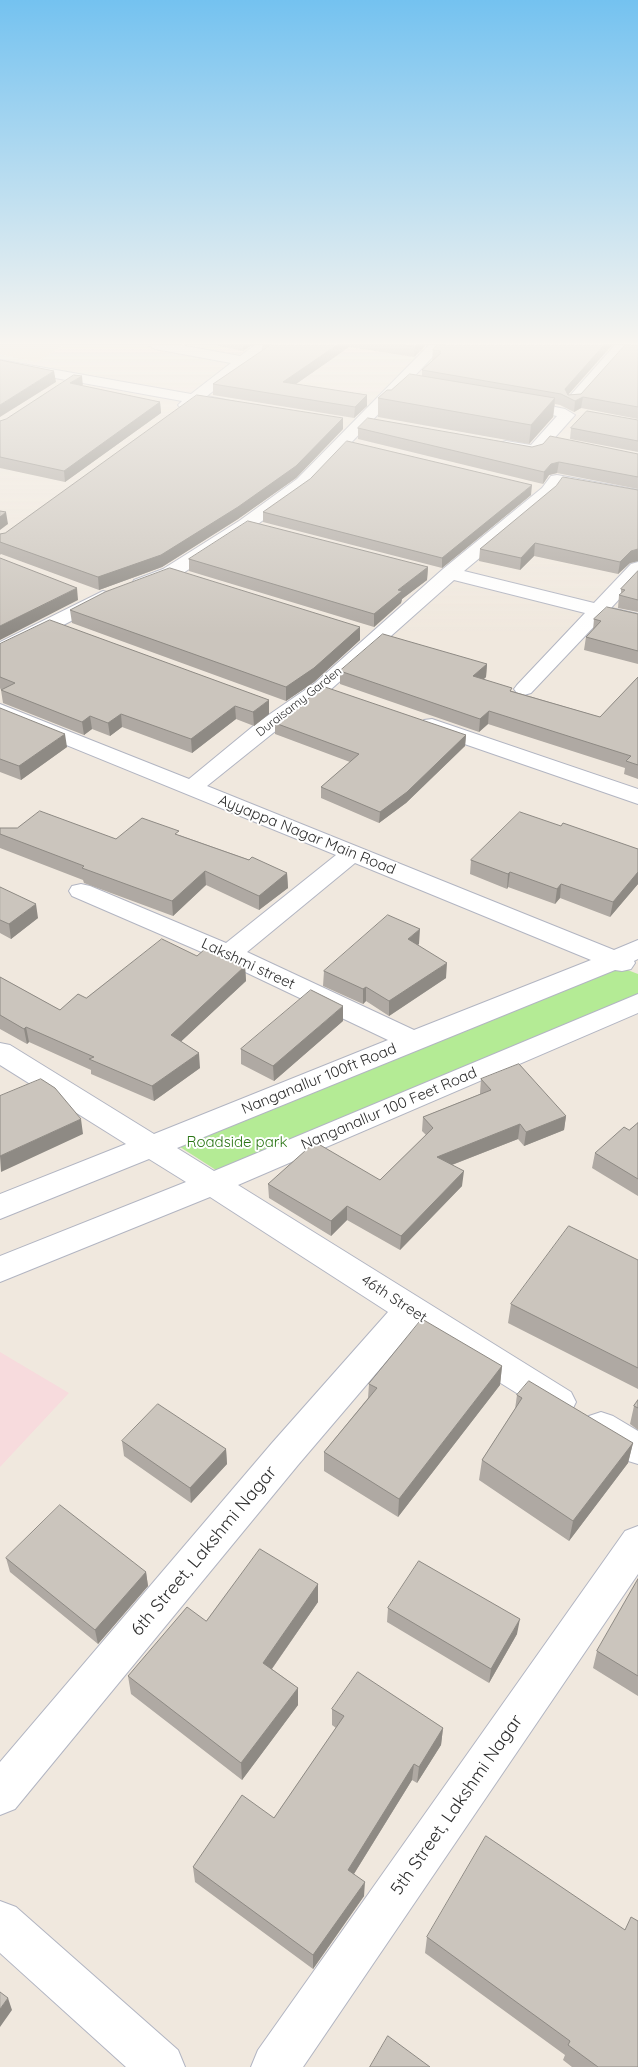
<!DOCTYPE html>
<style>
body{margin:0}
canvas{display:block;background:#f0e8de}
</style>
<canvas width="638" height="2067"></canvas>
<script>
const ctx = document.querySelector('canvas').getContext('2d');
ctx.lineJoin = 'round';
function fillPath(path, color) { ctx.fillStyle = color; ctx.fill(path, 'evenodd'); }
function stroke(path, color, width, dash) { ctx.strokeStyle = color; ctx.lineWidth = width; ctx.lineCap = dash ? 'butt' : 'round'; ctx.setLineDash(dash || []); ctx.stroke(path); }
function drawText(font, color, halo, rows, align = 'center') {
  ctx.font = font + ' Quicksand,sans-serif'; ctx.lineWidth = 4; ctx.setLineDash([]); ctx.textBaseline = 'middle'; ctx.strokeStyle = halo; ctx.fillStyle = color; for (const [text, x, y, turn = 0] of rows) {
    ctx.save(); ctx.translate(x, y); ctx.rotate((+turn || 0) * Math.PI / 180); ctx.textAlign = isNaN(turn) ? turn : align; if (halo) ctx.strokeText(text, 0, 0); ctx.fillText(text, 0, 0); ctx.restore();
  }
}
fillPath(new Path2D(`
 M0,345H64L36,362L0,354Z`), '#f2e5cc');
fillPath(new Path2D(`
 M0,1352L69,1393L0,1467Z`), '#f7dbdd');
fillPath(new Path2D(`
 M617,966L638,974V996L219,1172L177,1145Z`), '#b4eb95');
const street = new Path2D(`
 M148,345H180L240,356L255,345H271L207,396L235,402L238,405L235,408L230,410L197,404L186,410L181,408L178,405L182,401L0,368V360L191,394L231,363L155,349Z
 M429,345H444L309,487L251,529L177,577L148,588L141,590L134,588L132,584L134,580L163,569L239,521L297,479Z
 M615,345H630L578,404H568L565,401L568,398Z
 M516,399L565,409L575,415L541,453L535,455L500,449L498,446L500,443L506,441L531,445L557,416L511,407L508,404L511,401Z
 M557,475L638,490V500L561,486L554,496L464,571L594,603L631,564L638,562V579L611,608L638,614V626L603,617L531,693L524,695L517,693L514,689L517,685L585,613L454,580L329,691L273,733L207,786L614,950L638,940V959L634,961L635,963L631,969L622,971L615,970L177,1148L214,1171L638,994V1013L238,1185L571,1392L576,1402L571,1412L559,1417L547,1412L414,1329L298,1465L15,1809L0,1815V1762L272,1443L388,1312L210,1197L0,1282V1256L186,1182L149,1159L0,1219V1194L126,1144L0,1065V1043L10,1045L154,1134L388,1040L220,960L72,896L69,891L72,886L81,884L90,886L226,943L336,855L0,718V704L189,779L257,723L315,683L443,569L542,488L551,476ZM355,863L591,960L414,1030L247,952Z
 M103,591L110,593L113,597L110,601L7,654L0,656V642Z
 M432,719L638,789V804L424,730L421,725L424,720Z
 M601,1412L613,1416L638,1431V1464L625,1460L589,1438L583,1427L589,1416Z
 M638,1526V1574L303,2067H251L258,2050L625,1531Z
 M0,1901L16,1907L178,2050L185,2067H126L0,1953Z`);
stroke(street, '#b2b5c2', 2);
fillPath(street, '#fff');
fillPath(new Path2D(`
 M214,345H252L243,351Z
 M262,345H426L414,357L349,347L296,384L367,406L354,418L213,395V384L262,351Z
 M612,345L568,395L581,394L638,345V419L581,408L574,412L560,405L555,404L553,417L529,444L378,417V398L391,390L422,376V370L433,360H432L433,350Z
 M83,386L160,402L161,413L65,482L0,468V421L6,419Z
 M638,420V452L570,439L571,428Z
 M358,428L532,447L638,454V489L557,473L549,475L543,484L358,439Z
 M343,429L296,478L238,519L162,567L99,590L1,554L0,555V534L5,533Z
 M638,490V561L630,563L618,574L534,556L520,570L479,561L480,549Z
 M531,495L442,568L263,522V512Z
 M189,559L428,567L427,580L402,599L401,603L374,627L189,571Z
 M638,571V612L618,608L619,595L621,594V589Z
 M70,610L360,627V640L314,682L286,701L72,623Z
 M638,614V664L584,650L586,637L593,630L594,619Z
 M0,644L269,714L254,726L236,719L192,753L122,727L110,736L92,729L84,735L3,703L1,690L0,688Z
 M487,664L486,677L484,679L512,691L600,717L638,677V779L624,774L625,768L488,724L479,732L340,684V671Z
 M0,708L67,747L21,780L0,772Z
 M275,723L466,735L465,746L406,803L379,823L321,798V787L350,762L275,734Z
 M561,826L638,849V884L610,917L560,898L555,904L508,887L507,889L470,874L471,860Z
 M0,828L116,839L179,835L287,873L288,888L259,910L206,885L173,916L84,883L83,880L0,848Z
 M0,887L38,918L11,939L0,933Z
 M419,944L418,945L446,978L389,1016L366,1001L363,1004L323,986L324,971Z
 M197,956L245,966L246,981L181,1041L200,1068L154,1101L91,1074V1070L29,1042L27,1044L0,1029V977L60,1010L86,998Z
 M343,1021L274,1081L241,1064V1049Z
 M481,1079L566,1116L564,1130L524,1146L518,1139L452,1165L462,1186L400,1250L347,1220L331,1236L269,1198L268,1184L380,1180L426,1135L422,1131L423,1117L480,1094V1093Z
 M638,1123V1196L592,1168L595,1153L629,1130Z
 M638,1260V1389L508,1323L511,1304Z
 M502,1366L500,1385L398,1517L324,1471V1452L368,1398L369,1384Z
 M517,1395L633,1443L628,1463L569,1541L479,1480L482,1460L515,1409Z
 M638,1400V1430L630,1424L634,1406Z
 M122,1441L226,1449L227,1464L191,1503L124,1456Z
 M6,1558L146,1572L148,1586L98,1644L10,1572Z
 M638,1579V1696L593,1668L597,1651Z
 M318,1584V1602L272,1669L298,1688V1705L242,1780L131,1694L128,1676L206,1621Z
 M388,1608L517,1634L489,1683L387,1622Z
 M332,1709L443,1728L441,1745L417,1783L412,1780L354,1874L364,1896L313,1969L195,1882L193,1867L274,1818L336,1728L332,1725Z
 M427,1937L638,2067H572L563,2060L565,2055L425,1953Z`), '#afa9a3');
fillPath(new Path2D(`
 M243,345H252L243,351Z
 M337,345H349V347L283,393V382Z
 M416,345H426L414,357L415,347Z
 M604,345H612L566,397L565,389Z
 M54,371L56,382L0,417V405Z
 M82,376L83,387L70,383Z
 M367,395V406L354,418L355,407Z
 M583,397L581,408L574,412L575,401Z
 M555,398L553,417L529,444L531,425Z
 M160,402L161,413L65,482L64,471Z
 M343,418V429L296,478L238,519L162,567L99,590L98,577Z
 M559,462L557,473L549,475L543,484L544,472L551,464Z
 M532,485L531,495L442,568V558Z
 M6,512L8,524L0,530V517Z
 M535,543L534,556L520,570L521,558Z
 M638,549V561L630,563L618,574L620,562L631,551Z
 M428,567L427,580L402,599L401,603L374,627V614L398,590Z
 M77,588L78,600L0,640V626Z
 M360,627V640L314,682L286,701V687Z
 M487,664L486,677L472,689L473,676Z
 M269,700V714L254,726L253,712Z
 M235,706L236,719L192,753L191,739Z
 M489,711L488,724L479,732L480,719Z
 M121,714L122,727L110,736L108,723Z
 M90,716L92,729L84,735L82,722Z
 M65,734L67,747L21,780L19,766Z
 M466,735L465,746L406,803L379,823L380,812Z
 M205,871L206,885L173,916L172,901Z
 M510,872L508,887L507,889L508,874Z
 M638,872V884L610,917L613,902Z
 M287,873L288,888L259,910V896Z
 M561,884L560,898L555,904L557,889Z
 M36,904L38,918L11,939L9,924Z
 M420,929L419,944L408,954V939Z
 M447,963L446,978L389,1016V1001Z
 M245,966L246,981L172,1050L171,1035Z
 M366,987V1001L363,1004V989Z
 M343,1006V1021L274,1081L273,1066Z
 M26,1027L29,1042L27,1044L24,1029Z
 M199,1053L200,1068L154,1101L152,1086Z
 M566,1116L564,1130L524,1146L526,1132Z
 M81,1119L83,1134L1,1172L0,1156Z
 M520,1124L518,1139L436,1171L437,1157Z
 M464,1171L462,1186L400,1250L401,1236Z
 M347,1206V1220L331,1236V1221Z
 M502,1366L500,1385L398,1517L399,1499Z
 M633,1443L628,1463L569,1541L573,1521Z
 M226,1449L227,1464L191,1503L190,1488Z
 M146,1572L148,1586L98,1644L95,1630Z
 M318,1584V1602L264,1680L263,1663Z
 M520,1619L517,1634L489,1683L491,1669Z
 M298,1688V1705L242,1780L241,1763Z
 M443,1728L441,1745L417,1783L419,1767Z
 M414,1764L412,1780L347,1885L348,1870Z
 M365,1882L364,1896L313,1969V1955Z
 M8,1998L12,2010L0,2027V2009Z`), '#8e8a84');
const building = new Path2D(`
 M265,345H337L283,382L367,395L355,407L213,384L269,346Z
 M404,345H416L415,347Z
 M437,345H604L565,389L568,395L581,394L625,345H638V407L583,397L575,401L561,394L422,370L441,353H439L441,351L433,350Z
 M0,360L54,371L0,405Z
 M410,374L555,398L531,425L378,398L387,390H391Z
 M74,375L82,376L70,383L160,402L64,471L0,457V421L6,419Z
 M197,395L343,418L296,466L238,507L161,555L98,577L0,542V534L5,533Z
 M587,411L638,420V441L571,428Z
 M368,418L532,447L543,444L550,436L638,454V477L559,462L551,464L544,472L358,428Z
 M347,441L532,485L442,558L263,512L310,479Z
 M563,477L638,490V549L631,551L620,562L535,543L521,558L480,549L556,486Z
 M0,511L6,512L0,517Z
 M248,521L428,567L398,590L402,591L374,614L189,559Z
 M0,558L77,588L0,626Z
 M170,568L360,627L314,668L286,687L70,610L105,592Z
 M638,571V600L619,595L625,590L621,589Z
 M607,607L638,614V651L586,637L601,621L594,619Z
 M50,620L269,700L253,712L235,706L191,739L121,714L108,723L90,716L82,722L1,690L15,683L0,677V644Z
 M383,634L487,664L473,676L512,688L510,691L600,717L638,677V765L626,761L631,756L489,711L480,719L340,671Z
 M325,687L466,735L407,792L380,812L321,787L359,754L275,723Z
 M0,708L65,734L19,766L0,759Z
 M40,811L116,839L142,818L179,831L175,834L249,860L252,857L287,873L259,896L205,871L172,901L82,868L84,866L0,834V828H17Z
 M520,812L561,826L563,823L638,849V872L613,902L561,884L557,889L510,872L508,874L471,860Z
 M0,887L36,904L9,924L0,920Z
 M388,915L420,929L408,939L447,963L389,1001L366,987L363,989L324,971Z
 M162,939L197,956L205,949L245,966L171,1035L199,1053L152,1086L89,1059L94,1057L26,1027L24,1029L0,1015V977L60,1010L78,994L86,998Z
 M311,990L343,1006L273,1066L241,1049Z
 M519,1064L566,1116L526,1132L520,1124L437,1157L464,1171L401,1236L347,1206L331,1221L268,1184L315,1142L380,1180L433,1128L423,1117L491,1090L481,1079Z
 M41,1079L55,1088L81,1119L0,1156V1096Z
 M638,1123V1179L595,1153L624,1127L629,1130Z
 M569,1226L638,1260V1368L511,1304Z
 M422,1319L502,1366L399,1499L324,1452L377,1388L369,1384Z
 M529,1381L633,1443L573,1521L482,1460L522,1398L517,1395Z
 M638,1400V1408L634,1406Z
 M158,1404L226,1449L190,1488L122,1441Z
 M60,1505L146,1572L95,1630L6,1558Z
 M260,1549L318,1584L263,1663L298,1688L241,1763L128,1676L187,1607L206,1621Z
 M419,1561L520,1619L491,1669L388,1608Z
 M638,1579V1676L597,1651Z
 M358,1672L443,1728L419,1767L414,1764L348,1870L365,1882L313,1955L193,1867L242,1795L274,1818L344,1716L332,1709Z
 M486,1836L625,1930L631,1917L638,1921V2067H598L568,2045L570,2041L427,1937Z
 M0,1992L8,1998L0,2009Z
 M388,2036L430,2067H370Z`);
fillPath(building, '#cbc5bd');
stroke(building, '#8e8a84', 1);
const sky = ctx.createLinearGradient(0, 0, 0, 635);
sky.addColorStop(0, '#74c2f0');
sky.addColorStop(0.54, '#f8f5f0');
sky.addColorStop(1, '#f8f5f000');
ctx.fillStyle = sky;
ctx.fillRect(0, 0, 638, 635);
drawText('12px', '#2d2d2d', '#fff', [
 ["Duraisamy Garden",299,702,-38]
]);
drawText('15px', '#2d2d2d', '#fff', [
 ["Ayyappa Nagar Main Road",307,835,22],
 ["Lakshmi street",248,964,25],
 ["Nanganallur 100ft Road",319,1079,-22],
 ["Nanganallur 100 Feet Road",389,1109,-23],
 ["46th Street",394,1299,33]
]);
drawText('15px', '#297413', '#fff', [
 ["Roadside park",237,1142]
]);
drawText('18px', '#2d2d2d', '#fff', [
 ["6th Street, Lakshmi Nagar",204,1551,-50],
 ["5th Street, Lakshmi Nagar",457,1805,-55]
]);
</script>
